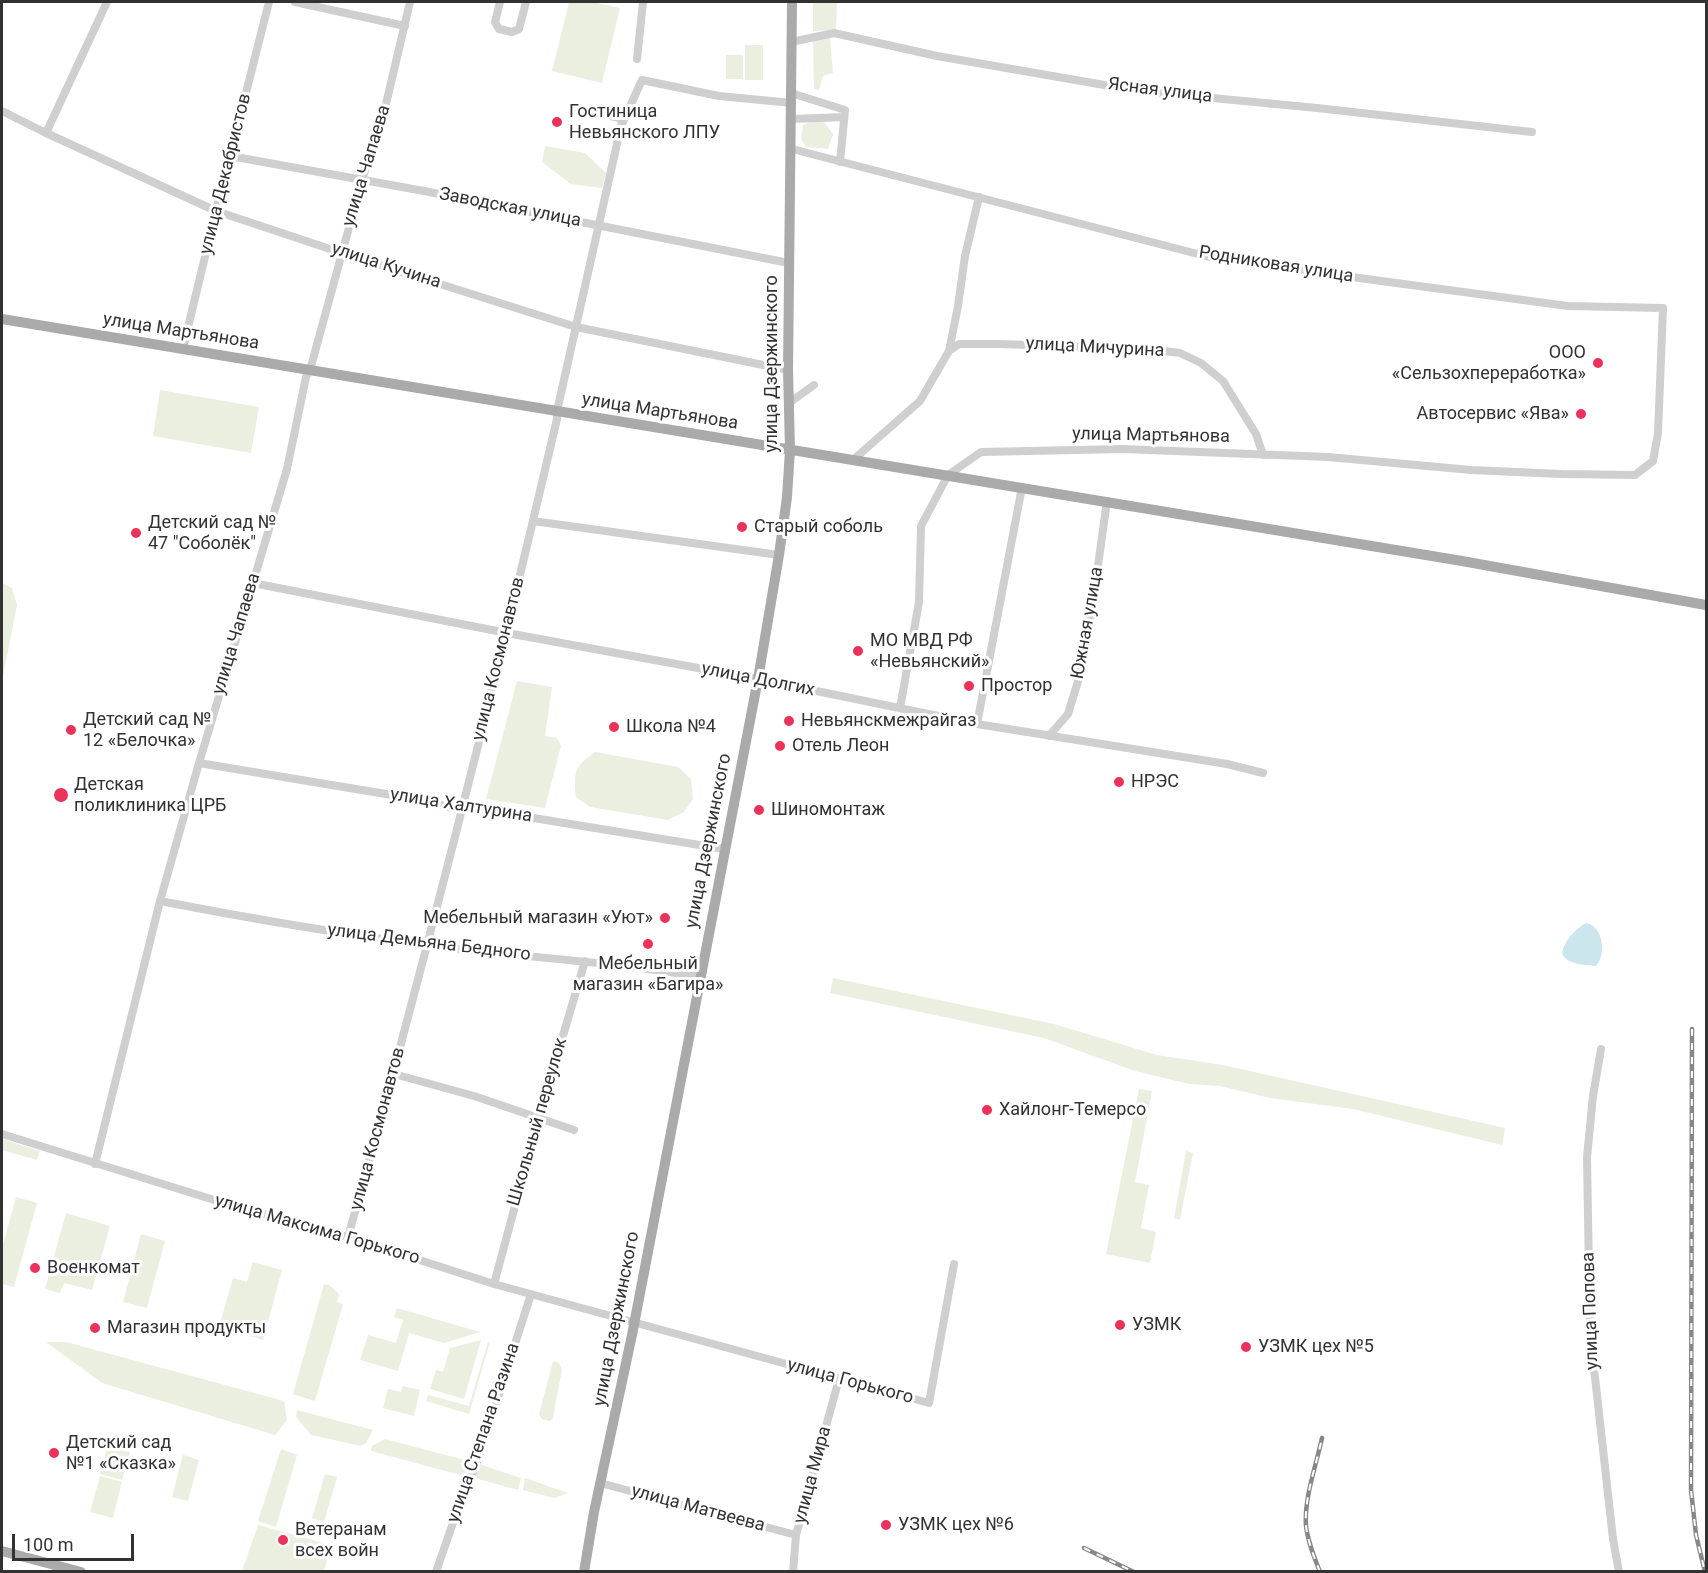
<!DOCTYPE html>
<meta charset="utf-8">
<style>
body{margin:0}
#map{position:relative;width:1708px;height:1573px;overflow:hidden;background:#fff;font-family:Roboto,sans-serif}
canvas{display:block}
.frame{position:absolute;inset:0;border:3px solid #323232;pointer-events:none}
.scale{position:absolute;left:12px;top:1534px;width:122px;height:27px;box-sizing:border-box;border:3px solid #323232;border-top:0;padding-left:8px;font-size:18px;line-height:21px;white-space:nowrap;color:#323232;-webkit-text-stroke:4px #fff;paint-order:stroke}
</style>
<div id="map">
<canvas width="1708" height="1573"></canvas>
<div class="frame"></div>
<div class="scale">100 m</div>
</div>
<script>
const ctx = document.querySelector('canvas').getContext('2d');
ctx.lineJoin = 'round';
function fillPath(path, color) { ctx.fillStyle = color; ctx.fill(path, 'evenodd'); }
function stroke(path, color, width, dash) { ctx.strokeStyle = color; ctx.lineWidth = width; ctx.lineCap = dash ? 'butt' : 'round'; ctx.setLineDash(dash || []); ctx.stroke(path); }
function drawText(font, color, halo, rows, align = 'center') {
  ctx.font = font + ' Roboto,sans-serif'; ctx.lineWidth = 6; ctx.setLineDash([]); ctx.textBaseline = 'middle'; ctx.strokeStyle = halo; ctx.fillStyle = color; for (const [text, x, y, turn = 0] of rows) {
    ctx.save(); ctx.translate(x, y); ctx.rotate((+turn || 0) * Math.PI / 180); ctx.textAlign = isNaN(turn) ? turn : align; if (halo) ctx.strokeText(text, 0, 0); ctx.fillText(text, 0, 0); ctx.restore();
  }
}
fillPath(new Path2D(`
 M569,2H592L620,8L602,83L552,71Z
 M813,2H837L836,30L813,31Z
 M830,38L833,73L823,76L819,90L814,89L813,41Z
 M745,45H763V80H745Z
 M726,55H743V79H726Z
 M813,121L824,122L833,134L828,149L806,147L801,138L803,125Z
 M545,146L585,153L606,173L602,188L571,184L542,162Z
 M160,390L259,407L251,453L153,436Z
 M2,583L12,588L17,605L2,682Z
 M517,681L552,687L545,736L557,738L561,746L545,808L486,799Z
 M595,752L678,767L691,779L693,799L684,812L668,820L590,807L576,797C573,772 575,766 595,752Z
 M833,978L1054,1024L1157,1055L1223,1065L1505,1128L1502,1145L1353,1109L1270,1098L1220,1086L1189,1084L1135,1071L1044,1038L830,993Z
 M1139,1089L1152,1091L1135,1182L1149,1185L1141,1228L1156,1232L1150,1263L1106,1254Z
 M2,1139L40,1151L37,1160L2,1150Z
 M1186,1151L1193,1153L1180,1220L1174,1218Z
 M16,1197L37,1203L14,1287L2,1284V1248Z
 M66,1213L110,1226L92,1290L64,1283L60,1293L45,1289Z
 M141,1234L165,1241L147,1308L123,1302Z
 M253,1262L282,1270L263,1340L219,1327L233,1278L247,1282Z
 M324,1284L329,1285L339,1294L337,1302L343,1304L315,1401L293,1394Z
 M397,1308L480,1332L444,1343L409,1333L398,1371L360,1360L368,1335L396,1343L403,1320L394,1317Z
 M481,1340L464,1399L430,1389L436,1370L443,1372L450,1348Z
 M46,1342H66L284,1401L287,1420L275,1435L102,1383Z
 M488,1342H490L469,1414L426,1401L428,1395L469,1406Z
 M553,1361L559,1363L562,1370L553,1418L550,1421L542,1419L539,1414Z
 M403,1386L420,1390L414,1416L383,1408L388,1389L401,1392Z
 M297,1410L373,1430L366,1443L361,1446L311,1435L296,1417Z
 M385,1439L472,1462L464,1476L371,1451L372,1446Z
 M107,1447L130,1452L122,1480L100,1474Z
 M281,1449L297,1455L276,1527L258,1521Z
 M183,1455L199,1460L188,1501L172,1497Z
 M479,1464L521,1478L518,1490L471,1477Z
 M325,1474L337,1477L324,1522L312,1518Z
 M100,1476L122,1482L113,1518L90,1512Z
 M525,1478L568,1493L554,1498L523,1490Z
 M258,1525L331,1545L324,1571H242Z`), '#eaefe0');
fillPath(new Path2D(`
 M1586,923C1603,926 1607,954 1596,966C1584,964 1570,966 1562,954C1564,941 1574,930 1586,923Z`), '#cce6ee');
stroke(new Path2D(`
 M295,2L405,26
 M500,2L495,22L499,29L512,32L519,29L526,2
 M791,42L834,33L937,56L1139,91L1317,108L1532,132
 M637,59L643,2
 M791,93L845,110L840,162
 M580,109L623,119
 M2,111L46,133L216,211L342,253L576,327L788,370
 M792,119L844,117
 M46,133L107,2
 M792,149L1217,259L1568,306L1663,308L1658,433L1653,461L1635,475L1561,474L1471,470L1328,457L1123,449L981,452L948,475L921,526L919,602L900,708
 M230,156L424,191L789,263
 M183,348L216,211L269,2
 M949,351L959,344H1000L1148,349L1180,353L1201,363L1223,381L1256,434L1263,455
 M789,403L814,385
 M853,460L920,401L949,351L958,306L965,256L979,197
 M533,521L779,555
 M253,583L507,633L758,679L977,724L1227,764L1263,773
 M977,724L1022,487
 M1049,736L1068,714L1079,678L1092,609L1107,501
 M199,763L410,798L461,810L472,808L724,849
 M160,901C248,918 336,933 425,945C516,957 609,961 700,977
 M1601,1049L1593,1096L1587,1157L1590,1332L1613,1539L1619,1572
 M394,1074L474,1096L574,1130
 M2,1134L224,1203L348,1237L494,1284L929,1403L954,1264
 M95,1164L160,901L199,763L287,469L306,377L310,370L362,180L386,104L410,2
 M348,1237C424,966 493,693 557,419V411L621,126L642,80L719,96L792,103
 M494,1284L539,1117L585,961
 M600,1483L796,1535
 M436,1572L465,1488L476,1466L531,1294
 M793,1572L796,1535L839,1379`), '#cfcfcf', 8);
stroke(new Path2D(`
 M2,319L1462,561L1706,605
 M2,1551L81,1572
 M584,1572L594,1512L632,1335L758,679L779,555L787,497L790,450L788,370L792,2`), '#aaa', 10);
const rail = new Path2D(`
 M1692,1029L1691,1490L1696,1535L1705,1572
 M1084,1548L1134,1572
 M1320,1572C1314,1557 1308,1542 1306,1526C1304,1498 1316,1466 1322,1438`);
stroke(rail, '#878787', 4.5);
stroke(rail, '#fff', 2, [7]);
for (const [x, y, r, color] of [
 [557,122,6,"#eb325a"],
 [1598,363,6,"#eb325a"],
 [1581,414,6,"#eb325a"],
 [742,527,6,"#eb325a"],
 [136,533,6,"#eb325a"],
 [858,651,6,"#eb325a"],
 [969,686,6,"#eb325a"],
 [789,721,6,"#eb325a"],
 [614,727,6,"#eb325a"],
 [71,730,6,"#eb325a"],
 [780,746,6,"#eb325a"],
 [1119,782,6,"#eb325a"],
 [61,795,8,"#eb325a"],
 [759,810,6,"#eb325a"],
 [665,918,6,"#eb325a"],
 [648,944,6,"#eb325a"],
 [987,1110,6,"#eb325a"],
 [35,1268,6,"#eb325a"],
 [1120,1325,6,"#eb325a"],
 [95,1328,6,"#eb325a"],
 [1246,1347,6,"#eb325a"],
 [54,1453,6,"#eb325a"],
 [886,1525,6,"#eb325a"],
 [283,1540,6,"#eb325a"]
]) { const dot = new Path2D(); dot.arc(x, y, r, 0, 2 * Math.PI); ctx.fillStyle = color; ctx.fill(dot); stroke(dot, '#fff', 2); }
drawText('18px', '#323232', '#fff', [
 ["Ясная улица",1160,91,7],
 ["улица Чапаева",367,166,-73],
 ["улица Декабристов",226,174,-76],
 ["Заводская улица",510,208,11],
 ["Родниковая улица",1276,265,9],
 ["улица Кучина",386,266,18],
 ["улица Мартьянова",181,332,9],
 ["улица Мичурина",1095,348,3],
 ["улица Дзержинского",772,364,-90],
 ["улица Мартьянова",660,412,9],
 ["улица Мартьянова",1151,436,1],
 ["Южная улица",1088,623,-80],
 ["улица Чапаева",237,634,-73],
 ["улица Космонавтов",499,659,-76],
 ["улица Долгих",758,680,11],
 ["улица Халтурина",461,806,9],
 ["улица Дзержинского",709,841,-79],
 ["улица Демьяна Бедного",429,943,7],
 ["Школьный переулок",538,1122,-74],
 ["улица Космонавтов",378,1129,-75],
 ["улица Максима Горького",317,1230,16],
 ["улица Попова",1591,1311,-92],
 ["улица Дзержинского",617,1319,-79],
 ["улица Горького",850,1382,15],
 ["улица Степана Разина",484,1433,-71],
 ["улица Мира",813,1475,-75],
 ["улица Матвеева",698,1509,15]
]);
drawText('18px', '#323232', '#fff', [
 ["Гостиница",569,112],
 ["Невьянского ЛПУ",569,133],
 ["ООО",1586,353,"right"],
 ["«Сельзохпереработка»",1586,374,"right"],
 ["Автосервис «Ява»",1569,414,"right"],
 ["Детский сад №",148,523],
 ["47 \"Соболёк\"",148,544],
 ["Старый соболь",754,527],
 ["МО МВД РФ",870,641],
 ["«Невьянский»",870,662],
 ["Простор",981,686],
 ["Детский сад №",83,720],
 ["12 «Белочка»",83,741],
 ["Невьянскмежрайгаз",801,721],
 ["Школа №4",626,727],
 ["Отель Леон",792,746],
 ["НРЭС",1131,782],
 ["Детская",74,785],
 ["поликлиника ЦРБ",74,806],
 ["Шиномонтаж",771,810],
 ["Мебельный магазин «Уют»",653,918,"right"],
 ["Мебельный",648,964,"center"],
 ["магазин «Багира»",648,985,"center"],
 ["Хайлонг-Темерсо",999,1110],
 ["Военкомат",47,1268],
 ["УЗМК",1132,1325],
 ["Магазин продукты",107,1328],
 ["УЗМК цех №5",1258,1347],
 ["Детский сад",66,1443],
 ["№1 «Сказка»",66,1464],
 ["УЗМК цех №6",898,1525],
 ["Ветеранам",295,1530],
 ["всех войн",295,1551]
], 'left');
</script>
